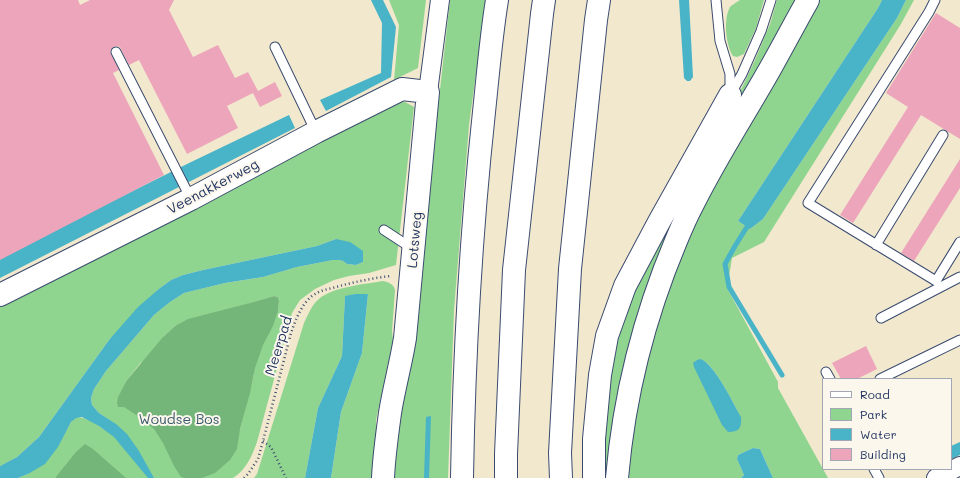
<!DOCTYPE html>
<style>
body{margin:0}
#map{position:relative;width:960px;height:478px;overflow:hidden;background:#f1e8cd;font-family:Mali,sans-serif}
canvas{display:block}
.legend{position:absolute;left:822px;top:378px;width:130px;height:92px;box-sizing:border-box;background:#fbf7ec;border:1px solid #a1a7b3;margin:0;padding:5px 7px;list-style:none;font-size:12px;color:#1b2f5e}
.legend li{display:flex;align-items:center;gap:8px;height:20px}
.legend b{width:20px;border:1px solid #a1a7b3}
</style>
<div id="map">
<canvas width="960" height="478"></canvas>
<ul class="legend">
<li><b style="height:5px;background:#fff"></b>Road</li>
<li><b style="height:11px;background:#90d58f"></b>Park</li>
<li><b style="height:11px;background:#49b3c7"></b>Water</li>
<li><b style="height:11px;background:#eda5bb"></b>Building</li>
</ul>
</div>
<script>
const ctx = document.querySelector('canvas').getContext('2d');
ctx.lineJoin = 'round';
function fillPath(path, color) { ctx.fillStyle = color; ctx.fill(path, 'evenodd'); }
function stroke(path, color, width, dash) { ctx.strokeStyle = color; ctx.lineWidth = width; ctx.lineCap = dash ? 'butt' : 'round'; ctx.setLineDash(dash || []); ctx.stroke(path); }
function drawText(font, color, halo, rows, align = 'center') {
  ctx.font = font + ' Mali,sans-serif'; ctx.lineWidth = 4; ctx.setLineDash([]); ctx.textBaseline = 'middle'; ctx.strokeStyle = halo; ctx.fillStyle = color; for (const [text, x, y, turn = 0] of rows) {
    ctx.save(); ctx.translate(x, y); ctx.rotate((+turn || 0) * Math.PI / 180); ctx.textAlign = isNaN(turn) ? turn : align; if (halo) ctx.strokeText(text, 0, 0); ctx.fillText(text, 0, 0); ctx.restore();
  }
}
fillPath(new Path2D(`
 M389,0H426L418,68L394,80L399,25Z
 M450,0H486L469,125L454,310L448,478H390L410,358Z
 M740,0H764L756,28L744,54L737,57L733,56C726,46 723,19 730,7C732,5 737,2 740,0Z
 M777,0H801L697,183L609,478H605L606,407L618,325L623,301L738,96L755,60L770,24Z
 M818,0H882L878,8L738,221L750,229L763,219L897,18L906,0H914L901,24L764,242L732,258L727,288L778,382V388L828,478H773L760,449L753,448L738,455L737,459L744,475L741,478H622L644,338L683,238ZM701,359C716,366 732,402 741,417Z
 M405,102L414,107L396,265L369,273L349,276L334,280L315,289L300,300L292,313L257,442C252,456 246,470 233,478H59L57,476L55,478H18L28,474L66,431L71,422L76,417C88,417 99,426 108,432L114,423L99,413L92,405L91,398L94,389L106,371L154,315L170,302L184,293L225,283L263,277L297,267L333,260H339L343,261L347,264L356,265L363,262L336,239L317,246L203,270L183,275L171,280L160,288L109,340L39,437L17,457L0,466V304L394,103ZM274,296L278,297L279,301L278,311L163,337L175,326ZM142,361L118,407L127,380ZM254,374L240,429L237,398Z
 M383,281C388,282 394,284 395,290L392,331L393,341L376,420V450L372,478H331L341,412L362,353L368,294H355L345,297L342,356L318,408L305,478H254L257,474L304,323C308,315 312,304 319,299C332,287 366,284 383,281Z`), '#90d58f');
fillPath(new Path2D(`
 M274,296L278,297L279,301L278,311L273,326L263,345L255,368L250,393L240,429L237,449L230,460L215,473L202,478H184L181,477L174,466L163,443L154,429L139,417L124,407H118L117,403L118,397L127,380L163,337L175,326L188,319L250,303Z
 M85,444L93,449L126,478H55L76,452Z`), '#74b67a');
fillPath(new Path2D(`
 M371,0H383L396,27L391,77L326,111L320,100L381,73L382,23Z
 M679,0H689L693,77L690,81H687L684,78Z
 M882,0H906L897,18L763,219L750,229L738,221L878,8Z
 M289,115L295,128L0,278V257L187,164Z
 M336,239L350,242L363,251V262L356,265L347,264L343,261L339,260H333L297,267L263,277L225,283L184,293L170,302L154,315L106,371L94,389L91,398L92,405L99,413L116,424L127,434L139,451L154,478H148L114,437L99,426L82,417L76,418L71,422L58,447L45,464L28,474L18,478H0V466L17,457L39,437L109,340L138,307L160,288L171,280L183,275L203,270L317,246Z
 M355,294H368L362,353L341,412L331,478H305L318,408L342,356L345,296Z
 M701,359C715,365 733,403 741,417C742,428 739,432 728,432L722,425L694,367L693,363L697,360Z
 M431,416L429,478H424L426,417Z
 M960,442V455L951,459V446Z
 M753,448L760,449L773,478H741L744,475L737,459L738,455Z`), '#49b3c7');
stroke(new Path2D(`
 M750,222L735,246L725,264L729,287L782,375`), '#49b3c7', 5);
fillPath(new Path2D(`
 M0,0H78L80,5L90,0H174L169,10L193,57L218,45L235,78L248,72L258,91L275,82L282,96L260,107L253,93L227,106L238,128L187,154L139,60L129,65L120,47L117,46L113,47L110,51L111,54L119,70L113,73L164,175L0,260Z
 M936,13L960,28V139L921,115L853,223L840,215L908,107L886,93Z
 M960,159V188L914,261L901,253Z
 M866,346L877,369L857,379H841L832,363Z`), '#eda5bb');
const lane = new Path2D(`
 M716,0L720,41L730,74V93
 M935,0L929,12L808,203L936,281L960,242
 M275,47L316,132
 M116,52L191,199
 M730,95L742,74L761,31L771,0
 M384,230L413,249
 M876,245L943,135
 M881,318L960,277
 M826,372L830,379
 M880,379L960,340
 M874,469L879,478`);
const street = new Path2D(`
 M428,92L440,0
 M936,478L960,466`);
const secondary = new Path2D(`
 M0,295L191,199L316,132L402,89L428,92L405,338C401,363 394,388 390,413C387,435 384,456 383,478`);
const highway = new Path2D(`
 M462,478C464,355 471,233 484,112C488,74 491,37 497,0
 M506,478V454L514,270L542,14L544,0
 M561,478L560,453L570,269L596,20L599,0
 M594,478V439L600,375L607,336L625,286L659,222L730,95
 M617,478C624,396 644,317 676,241C681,229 686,217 692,206C715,159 744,115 770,69C783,46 795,23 808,0`);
stroke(lane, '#3b4b6f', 11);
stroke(street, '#3b4b6f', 20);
stroke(secondary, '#3b4b6f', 24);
stroke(highway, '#3b4b6f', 24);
stroke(new Path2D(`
 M263,441L271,447L286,478
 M244,478L248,474L258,459L263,441L291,333C296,319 302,302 315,294C321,290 329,289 336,287C354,282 373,278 391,276`), '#3b4b6f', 2.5, [1, 3]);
stroke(lane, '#fff', 9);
stroke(street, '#fff', 18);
stroke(secondary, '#fff', 22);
stroke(highway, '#fff', 22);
drawText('14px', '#1b2f5e', '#fbf7ec', [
 ["Veenakkerweg",213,187,-28],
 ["Lotsweg",415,240,-85],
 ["Meerpad",279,346,-73]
]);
drawText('14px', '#38586a', '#fbf7ec', [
 ["Woudse Bos",179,420]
]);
</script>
